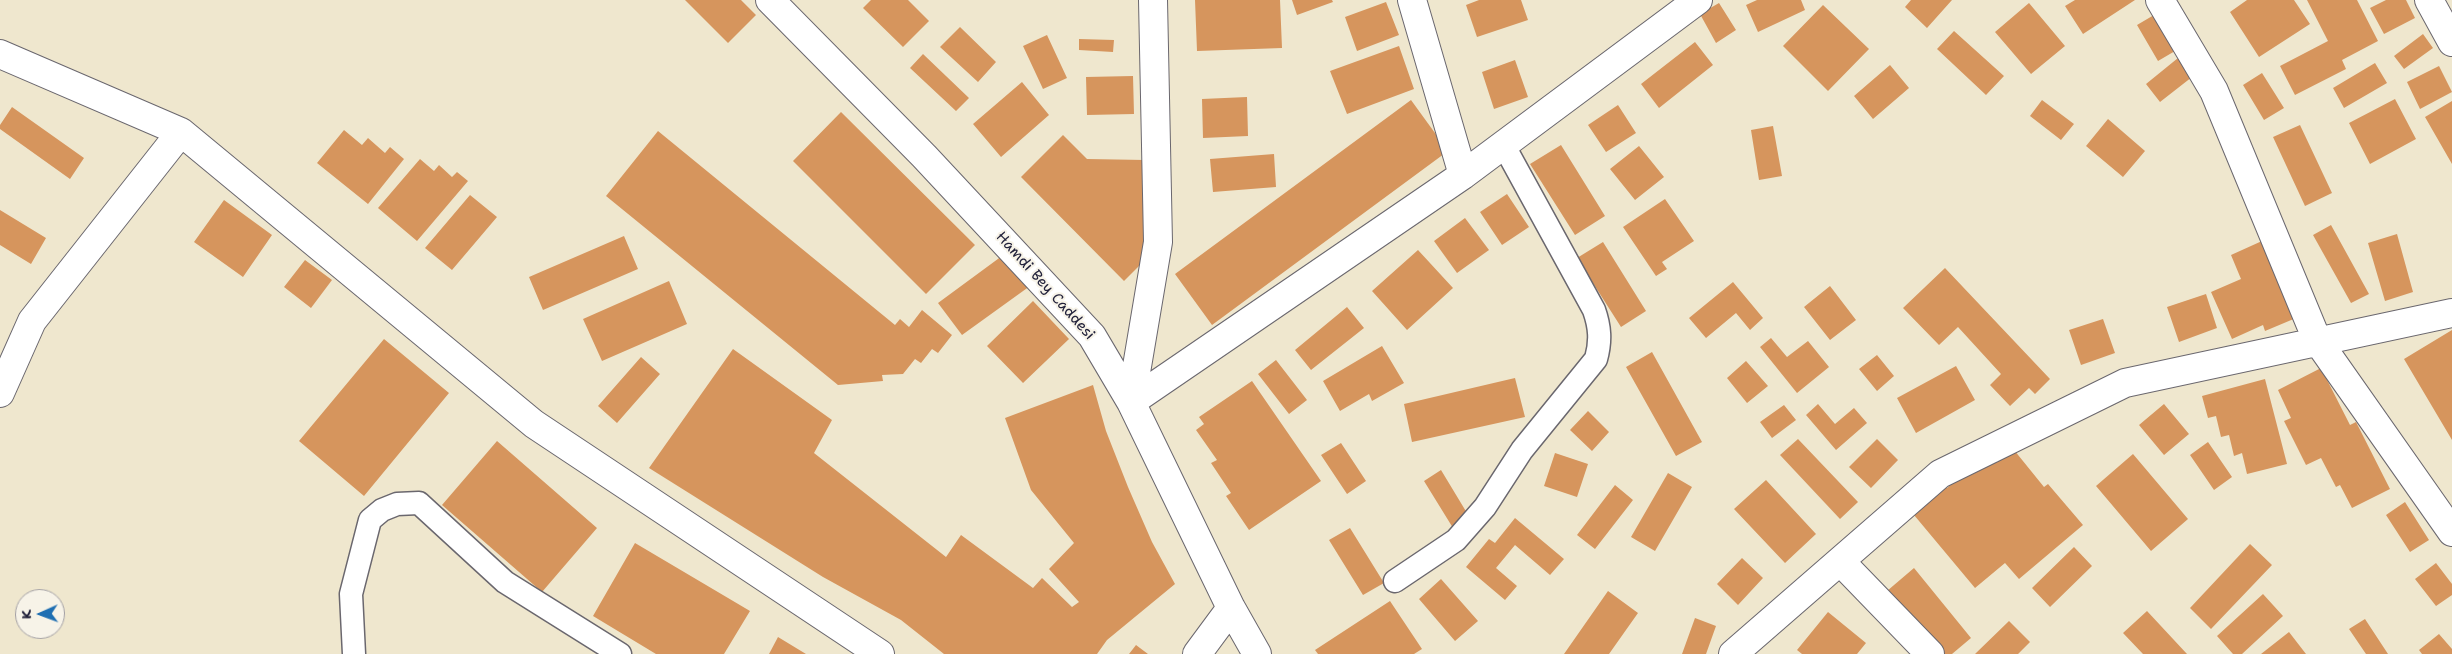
<!DOCTYPE html>
<style>
body{margin:0}
#map{position:relative;width:2452px;height:654px;overflow:hidden;background:#efe7ce;font-family:"Shantell Sans",sans-serif}
canvas{display:block}
.north{position:absolute;left:15px;top:589px;width:50px;height:50px;box-sizing:border-box;background:#f7f3e8;border:1px solid #a29fa3;border-radius:50%;rotate:268deg;font-size:14px;font-weight:700;line-height:20px;text-align:center;color:#22223b}
.north::after{content:'';display:block;margin:auto;width:18px;height:22px;background:#1f6fb2;clip-path:polygon(50% 0,100% 100%,50% 72%,0 100%)}
</style>
<div id="map">
<canvas width="2452" height="654"></canvas>
<div class="north">K</div>
</div>
<script>
const ctx = document.querySelector('canvas').getContext('2d');
ctx.lineJoin = 'round';
function fillPath(path, color) { ctx.fillStyle = color; ctx.fill(path, 'evenodd'); }
function stroke(path, color, width, dash) { ctx.strokeStyle = color; ctx.lineWidth = width; ctx.lineCap = dash ? 'butt' : 'round'; ctx.setLineDash(dash || []); ctx.stroke(path); }
function drawText(font, color, halo, rows, align = 'center') {
  ctx.font = font + ' "Shantell Sans",sans-serif'; ctx.lineWidth = 4; ctx.setLineDash([]); ctx.textBaseline = 'middle'; ctx.strokeStyle = halo; ctx.fillStyle = color; for (const [text, x, y, turn = 0] of rows) {
    ctx.save(); ctx.translate(x, y); ctx.rotate((+turn || 0) * Math.PI / 180); ctx.textAlign = isNaN(turn) ? turn : align; if (halo) ctx.strokeText(text, 0, 0); ctx.fillText(text, 0, 0); ctx.restore();
  }
}
fillPath(new Path2D(`
 M685,0H741L756,15L728,43Z
 M871,0H908L929,21L903,47L863,8Z
 M1195,0H1280L1282,48L1197,51Z
 M1292,0H1332L1333,2L1297,15Z
 M1479,0H1521L1528,20L1477,37L1466,5Z
 M1757,0H1801L1805,10L1758,32L1746,5Z
 M1911,0H1952L1927,28L1905,7Z
 M2075,0H2135L2083,34L2065,6Z
 M2247,0H2294L2310,24L2259,57L2230,12Z
 M2307,0H2357L2378,41L2342,60L2346,69L2295,95L2280,66L2328,41Z
 M2386,0H2406L2415,18L2384,34L2370,8Z
 M1386,2L1399,35L1357,51L1345,17Z
 M1719,3L1736,30L1716,43L1700,14Z
 M2029,3L2065,46L2031,74L1995,32Z
 M1823,5L1869,49L1828,91L1783,46Z
 M2154,15L2175,51L2158,61L2137,25Z
 M960,27L996,62L978,82L940,47Z
 M1954,31L2004,76L1986,95L1937,49Z
 M2423,34L2433,48L2404,69L2394,56Z
 M1047,35L1067,78L1043,89L1023,46Z
 M1079,39L1114,40L1113,52L1079,50Z
 M1695,42L1713,65L1659,108L1641,84Z
 M1399,46L1414,89L1347,114L1330,71Z
 M923,54L969,98L956,111L910,68Z
 M2178,58L2192,77L2160,102L2146,84Z
 M1515,60L1528,97L1494,109L1482,72Z
 M2375,63L2387,83L2344,108L2333,88Z
 M1890,65L1909,88L1873,119L1854,96Z
 M2439,66L2452,92L2420,109L2407,82Z
 M2262,73L2284,108L2264,120L2243,85Z
 M1133,76L1134,114L1087,115L1086,77Z
 M1022,82L1049,115L1001,157L973,124Z
 M1247,97L1248,136L1203,138L1202,99Z
 M2395,99L2416,139L2370,164L2349,123Z
 M1411,100L1448,151L1212,325L1175,274Z
 M2042,100L2074,124L2061,140L2030,116Z
 M2452,101V164L2425,117Z
 M1618,105L1636,133L1606,152L1588,125Z
 M12,107L84,158L70,179L0,129V125Z
 M841,112L975,245L926,294L793,161Z
 M2108,119L2145,151L2123,177L2086,146Z
 M2300,125L2332,193L2305,206L2273,137Z
 M1773,126L1782,176L1759,180L1751,130Z
 M344,130L362,145L368,138L385,153L390,147L404,159L368,204L317,163Z
 M658,131L895,325L900,319L909,327L922,310L952,335L938,353L932,349L921,363L915,359L903,374L882,375L883,381L838,385L606,196Z
 M1063,135L1087,159L1145,160V260L1124,281L1021,177Z
 M1561,145L1605,216L1575,235L1530,164Z
 M1639,146L1664,177L1635,200L1610,169Z
 M1274,154L1276,187L1213,192L1210,159Z
 M420,159L434,171L439,165L452,177L457,172L468,181L417,241L378,208Z
 M1507,194L1529,227L1502,245L1480,212Z
 M470,195L497,217L452,270L425,248Z
 M1665,199L1694,241L1662,262L1667,269L1656,276L1623,227Z
 M224,200L272,235L243,277L194,242Z
 M0,210L46,238L31,264L0,245Z
 M1465,218L1489,250L1457,273L1434,241Z
 M2331,225L2369,294L2351,303L2313,235Z
 M2397,234L2413,292L2385,301L2368,243Z
 M624,236L638,269L543,310L529,277Z
 M2262,241L2296,318L2265,331L2263,325L2232,339L2211,292L2241,279L2231,255Z
 M1603,242L1646,311L1621,327L1577,258Z
 M1418,250L1453,288L1407,330L1372,291Z
 M1006,253L1030,286L962,335L938,303Z
 M305,260L332,280L311,308L284,287Z
 M1945,268L2050,379L2035,394L2029,388L2010,406L1990,385L2001,374L1958,327L1939,345L1903,308Z
 M669,281L687,324L602,361L583,319Z
 M1733,282L1763,318L1750,330L1736,313L1706,338L1689,318Z
 M1830,286L1856,320L1830,340L1804,307Z
 M2206,294L2217,328L2179,342L2167,307Z
 M1033,301L1069,339L1023,383L987,346Z
 M1347,307L1364,328L1311,370L1295,350Z
 M2103,319L2115,353L2081,365L2069,330Z
 M2452,330V440L2404,359Z
 M1771,338L1787,357L1808,341L1829,367L1797,393L1760,347Z
 M384,339L449,393L364,496L299,441Z
 M1382,346L1404,383L1372,401L1369,394L1340,411L1323,381Z
 M733,349L832,420L814,453L946,557L961,535L1033,588L1042,578L1072,607L1079,602L1049,569L1074,543L1031,490L1005,418L1093,385L1106,431L1128,487L1152,542L1175,584L1107,640L1097,654H944L901,620L823,577L649,468Z
 M1652,352L1702,442L1676,456L1626,367Z
 M1877,355L1894,376L1877,391L1859,369Z
 M641,357L660,374L617,423L598,406Z
 M1276,360L1307,400L1289,414L1258,374Z
 M1746,361L1768,386L1747,403L1727,378Z
 M1956,366L1975,400L1916,433L1897,398Z
 M2321,368L2350,425L2356,422L2390,489L2352,508L2340,485L2336,487L2321,458L2306,465L2284,421L2291,418L2278,390Z
 M1515,378L1525,417L1412,442L1404,404Z
 M2265,379L2287,464L2247,474L2242,453L2234,456L2229,435L2221,437L2216,416L2208,418L2202,396Z
 M1252,381L1321,481L1249,530L1226,496L1231,493L1211,463L1217,460L1196,430L1204,424L1199,417Z
 M1818,404L1835,424L1854,408L1867,423L1836,450L1806,415Z
 M2164,404L2189,434L2164,455L2139,425Z
 M1784,405L1796,420L1772,438L1760,422Z
 M1588,411L1609,432L1592,451L1570,430Z
 M1798,439L1858,502L1840,519L1780,455Z
 M1877,439L1898,460L1871,488L1849,467Z
 M497,441L597,528L542,592L442,505Z
 M2208,442L2232,477L2214,490L2190,455Z
 M1341,443L1366,481L1347,494L1321,455Z
 M2010,445L2044,487L2048,484L2083,525L2019,579L2005,563L1975,588L1909,509L1942,482L1947,488L1977,462L1982,469Z
 M1555,453L1588,464L1577,497L1544,486Z
 M2133,454L2188,519L2151,551L2096,486Z
 M1441,470L1470,518L1453,528L1424,481Z
 M1668,473L1692,487L1655,551L1631,537Z
 M1766,480L1816,534L1785,563L1734,509Z
 M1615,485L1633,500L1595,549L1577,535Z
 M2405,502L2429,540L2410,552L2386,515Z
 M1515,518L1564,559L1550,575L1515,545L1496,568L1517,586L1505,600L1466,567L1489,539L1495,543Z
 M1350,528L1384,583L1363,595L1329,540Z
 M635,543L750,611L724,654H656L593,616Z
 M2250,544L2272,565L2211,629L2190,608Z
 M2074,547L2092,566L2050,607L2032,588Z
 M1742,558L1763,578L1738,605L1717,584Z
 M2436,563L2452,584V595L2436,606L2415,579Z
 M1914,568L1971,638L1952,654H1937L1887,591Z
 M1441,579L1478,621L1455,641L1419,599Z
 M1608,591L1638,613L1609,654H1564Z
 M2263,594L2283,616L2242,654H2233L2217,636Z
 M1390,601L1422,649L1414,654H1318L1315,650Z
 M2147,611L2187,654H2143L2123,633Z
 M1828,612L1866,643L1857,654H1802L1797,650Z
 M1695,618L1716,626L1706,654H1682Z
 M2365,619L2388,654H2366L2349,629Z
 M2009,621L2030,642L2018,654H1975Z
 M2289,632L2306,654H2261Z
 M2439,634L2452,649V654H2422L2419,650Z
 M778,637L806,654H769Z
 M1136,645L1148,654H1129Z`), '#d6955d');
const lane = new Path2D(`
 M1395,581L1456,540L1485,507L1522,450L1596,359C1601,341 1600,327 1594,310L1503,144
 M354,654L351,594L370,520L382,510L397,504L419,503L505,582L620,654`);
const street = new Path2D(`
 M770,0L924,156L1092,336L1131,402L1231,608L1257,654
 M1412,0L1463,175
 M2160,0L2214,91L2317,340L2452,532
 M2429,0L2452,42
 M0,54L181,132L534,424L880,654
 M0,393L32,321L181,132
 M1131,402L1463,175L1698,0
 M1131,402L1158,242L1153,0
 M1840,561L1930,654
 M1197,654L1231,608
 M1733,654L1940,474L2125,383L2452,313`);
stroke(lane, '#6a676e', 25);
stroke(street, '#6a676e', 30);
stroke(lane, '#fff', 22);
stroke(street, '#fff', 28);
drawText('15px', '#22223b', '#f7f3e8', [
 ["Hamdi Bey Caddesi",1045,286,48]
]);
</script>
